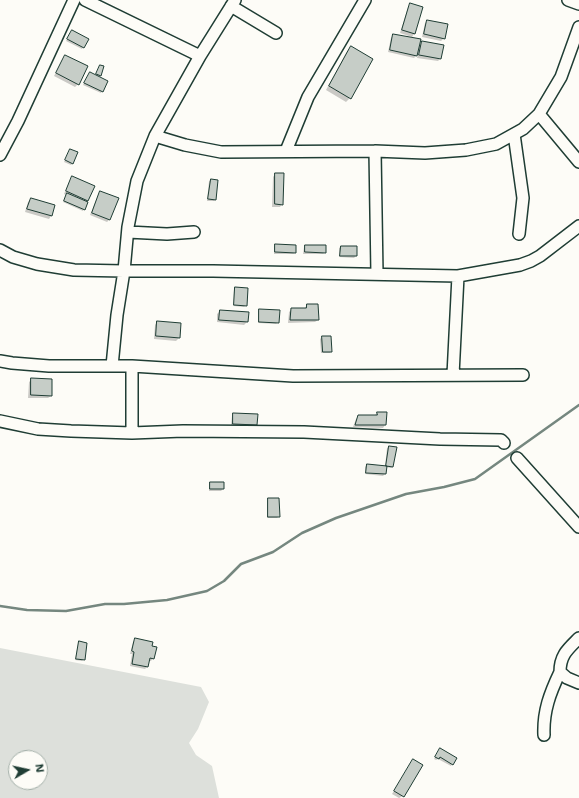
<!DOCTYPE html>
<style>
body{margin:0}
#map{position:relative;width:579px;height:798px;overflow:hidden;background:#fdfcf7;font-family:"Shantell Sans",sans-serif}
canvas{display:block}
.north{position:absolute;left:8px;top:750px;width:40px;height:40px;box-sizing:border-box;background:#fdfcf7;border:1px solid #a4b0a9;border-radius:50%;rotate:81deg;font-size:11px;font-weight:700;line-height:16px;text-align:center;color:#1f3d34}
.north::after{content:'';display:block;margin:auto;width:14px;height:18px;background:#1f3d34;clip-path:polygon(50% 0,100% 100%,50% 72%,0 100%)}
</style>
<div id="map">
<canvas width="579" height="798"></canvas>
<div class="north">N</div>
</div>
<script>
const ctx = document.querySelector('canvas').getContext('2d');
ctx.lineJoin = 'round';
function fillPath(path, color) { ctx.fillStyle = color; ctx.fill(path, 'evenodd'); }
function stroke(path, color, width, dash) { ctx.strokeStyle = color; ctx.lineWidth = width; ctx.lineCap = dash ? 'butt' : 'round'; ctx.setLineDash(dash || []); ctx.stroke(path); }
fillPath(new Path2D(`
 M0,648L201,687L209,702L198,729L189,743L196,755L212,766L219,798H0ZM16,758H40V782H16Z`), '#dde0db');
fillPath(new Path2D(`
 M411,4L422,8L414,34L412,37L400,33L408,7Z
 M428,21L444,38L441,41L422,37L425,23Z
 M72,31L83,47L82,49L66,41Z
 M393,35L419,46L422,42L440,59L438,61L417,58L418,54L414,58L388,52L391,38Z
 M351,48L350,98L346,102L326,90L347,51Z
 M66,56L78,84L75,87L54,76L63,59Z
 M100,66V75L98,77L102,91L101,93L83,85L90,73L96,76Z
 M70,150L73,163L71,165L64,162Z
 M275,174L282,204L280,207H272L273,177Z
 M73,177L88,200L83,211L63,202L66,195L64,194L70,180Z
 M211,180L215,200L214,201H207L209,181Z
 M100,192L110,219L107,222L90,215L98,195Z
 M31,199L54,206L51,216L49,219L25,212L28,202Z
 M276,245L295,253L293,254H274V247Z
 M305,246L325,252L323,254H303L304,247Z
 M341,247L356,256L354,258L339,257V248Z
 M235,288L246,305L244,307L233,306L234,290Z
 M307,305L318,320L315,322L288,323L289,312L292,309L305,308Z
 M260,310L278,322L276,324L258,323V311Z
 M220,311L247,322L244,325L217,322V314Z
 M157,322L179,338L176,341L154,339L155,325Z
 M322,337L331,351L330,353H321L320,339Z
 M32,379L51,396L48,398H28L29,382Z
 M377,413L385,425L383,428L353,427L356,419L359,416L375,415Z
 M233,414L256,424L255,426L231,425L232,416Z
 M389,447L393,467L391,468L385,467V474L383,476L365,474V467L367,465L385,467L387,448Z
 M210,483H223V489L221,491H209V484Z
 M269,499L279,516L277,518H267V501Z
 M135,639L151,647L153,658L151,661H149L147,667L145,669L130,666L132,654H130L133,642Z
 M79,642L84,659L82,661L75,660L78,644Z
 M439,751L452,764L451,766L438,759L436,760L434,759Z
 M411,763L403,796L399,798L392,794Z`), '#0003');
stroke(new Path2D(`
 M0,606L27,610L66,611L105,604H124L167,600L207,591L224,581L241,564L273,552L302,533L336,518L406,494L444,487L475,479L579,405`), '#75877f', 2.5);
const building = new Path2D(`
 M410,3L423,7L415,34L402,30Z
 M427,20L448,24L445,39L424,34Z
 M72,30L89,39L84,48L67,39Z
 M393,34L421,39L417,56L390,50Z
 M422,41L444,45L441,59L419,55Z
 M351,46L373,59L351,99L329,86Z
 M65,55L88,66L79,85L56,73Z
 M100,65L104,66L101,76L96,74Z
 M90,72L108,81L103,92L84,83Z
 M70,149L78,152L73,164L65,160Z
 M275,173H284L283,205L275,204Z
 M72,176L95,186L88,201L66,191Z
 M211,179L218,180L216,200L208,199Z
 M100,191L119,198L110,220L92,213Z
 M67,193L88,202L85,210L64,201Z
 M31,198L55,205L52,216L27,209Z
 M275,244L296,245V253L275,252Z
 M305,245H326V253L305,252Z
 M341,246H357V256H340Z
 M235,287L248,288L247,306L234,305Z
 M307,304H318L319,320H290L291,308H306Z
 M259,309L280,310L279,323L259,322Z
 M220,310L249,312L248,322L219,320Z
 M157,321L181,323L180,338L156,336Z
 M322,336H331L332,352H323Z
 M31,378L52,379V396L31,395Z
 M377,412H387L386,425H355L358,415H377Z
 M233,413L258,414L257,425L233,424Z
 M389,446L397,447L393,467L386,466Z
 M367,464L387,466L386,474L366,473Z
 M210,482H224V489H210Z
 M268,498H279L280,517H268Z
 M135,638L153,642L152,646L157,647L154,659L150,658L148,667L132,664L134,652L132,651Z
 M79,641L87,643L85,660L76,659Z
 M440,748L457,758L453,765L440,757L439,759L435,757Z
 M413,759L423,765L404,797L394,791Z`);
fillPath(building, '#c6cdc7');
stroke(building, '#1f3d34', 1);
const minor = new Path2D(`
 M85,0L200,56
 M568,0L579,4
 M231,6L276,33
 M539,114L579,162
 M514,134L523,198L519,234
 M155,136L185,145L221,152L375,151L425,153L466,150L496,144L523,129L539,114L561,77L579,27
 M286,151L308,97L365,0
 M375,151L377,274
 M0,155L18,121L74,0
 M128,232L167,234L194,232
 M0,250L13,257L37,264L74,270L124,271H213L458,276L520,265L531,261L540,256L579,226
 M0,361L12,363L49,366H132L293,376L523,375
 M112,366L117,315L124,271L128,227L137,181L155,136L200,56L235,0
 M132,366V433
 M453,375L458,276
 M0,421L38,429L71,431L132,433L183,431L304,432L440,439L501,440L504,443
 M517,458L579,527
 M579,638C568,649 560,655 560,672L567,678L579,683
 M544,735C543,711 550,693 560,672`);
stroke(minor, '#1f3d34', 14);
stroke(minor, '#fdfcf7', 11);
</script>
